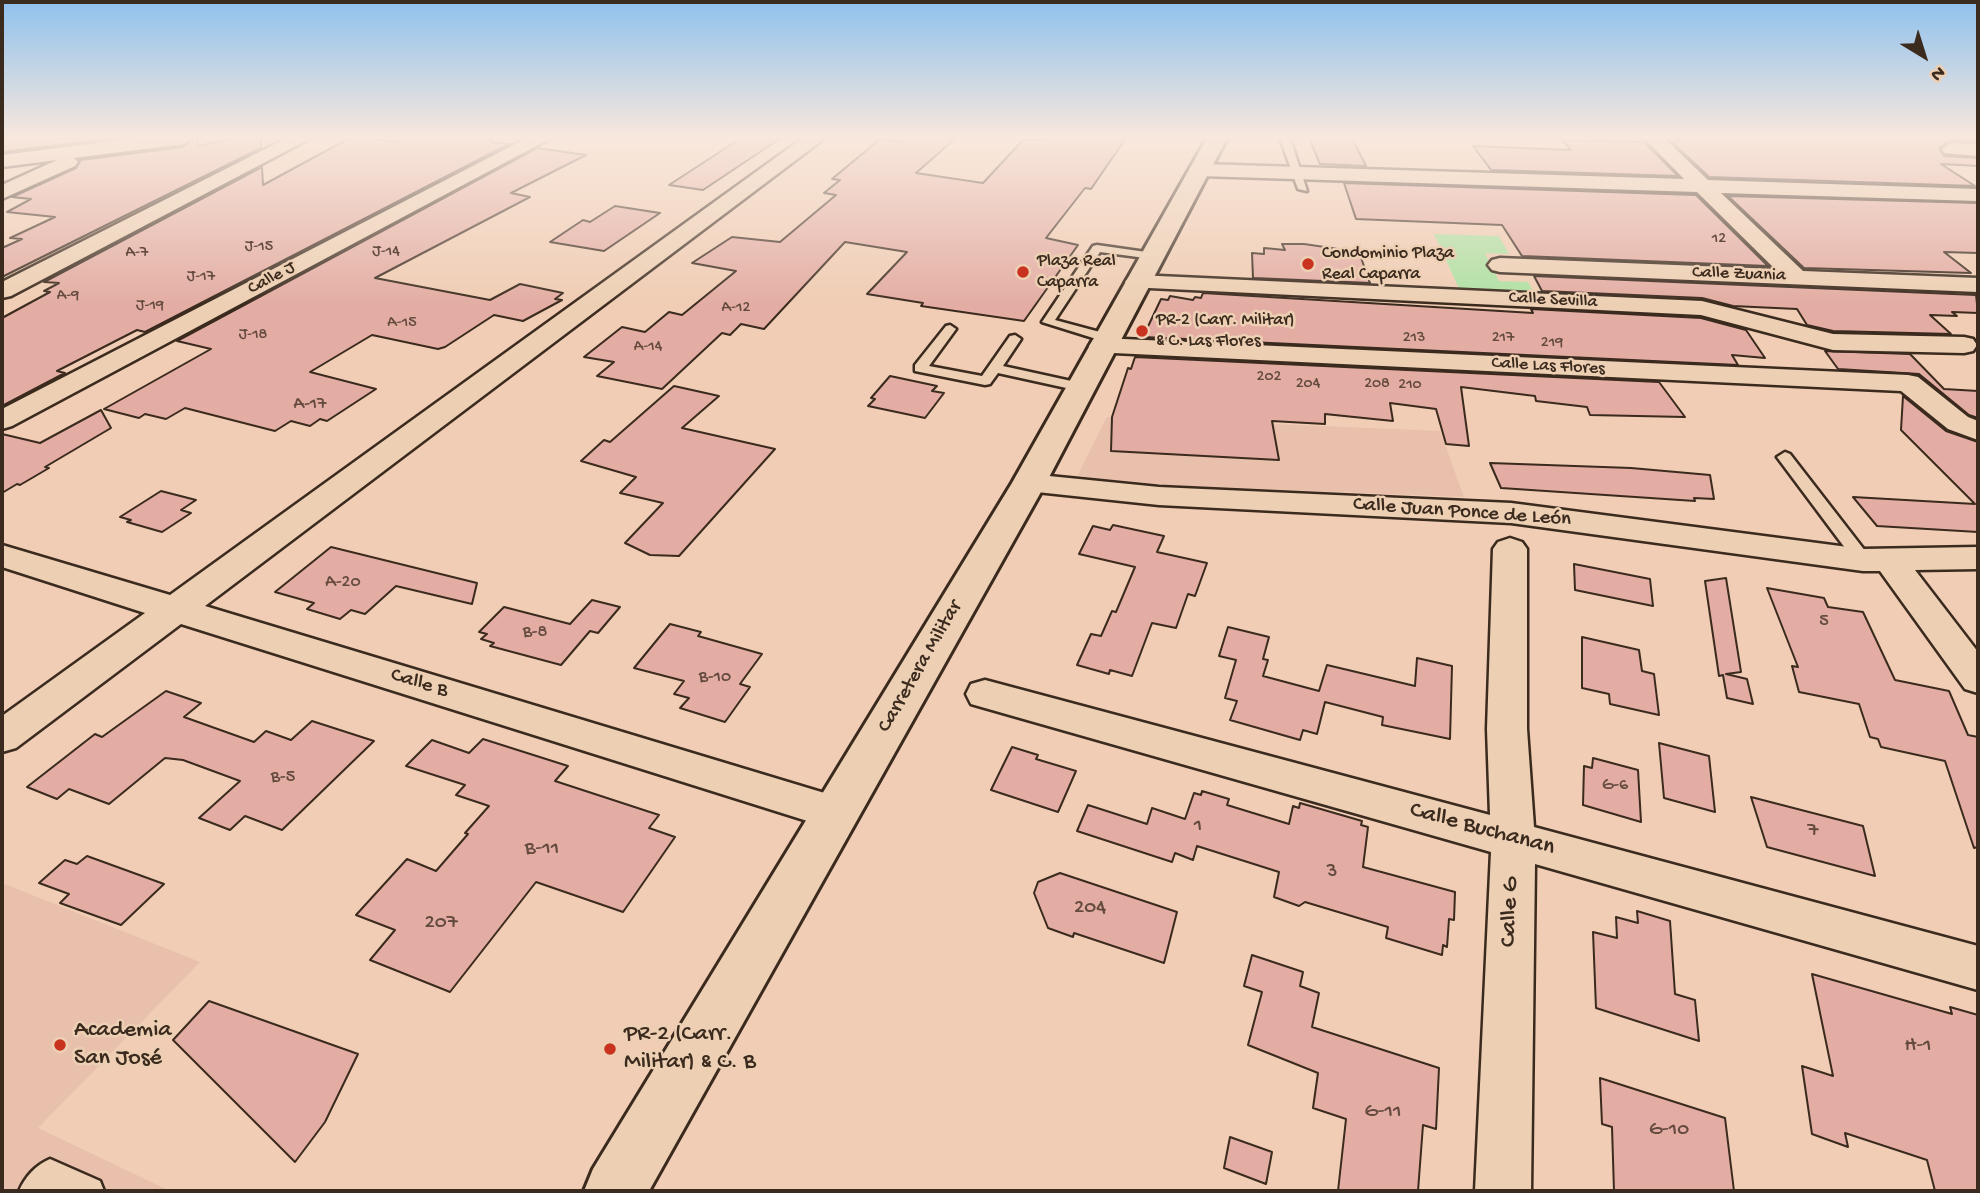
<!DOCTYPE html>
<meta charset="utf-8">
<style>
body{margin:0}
#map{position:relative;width:1980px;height:1193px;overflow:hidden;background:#f0cdb4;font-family:"Gochi Hand",sans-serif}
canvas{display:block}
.frame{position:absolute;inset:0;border:4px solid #3b2a1e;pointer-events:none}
.north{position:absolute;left:1889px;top:21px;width:70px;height:70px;-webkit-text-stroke:5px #edd0b4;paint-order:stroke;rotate:142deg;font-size:19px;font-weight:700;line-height:28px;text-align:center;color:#3b2a1e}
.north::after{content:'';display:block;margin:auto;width:24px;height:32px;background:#3b2a1e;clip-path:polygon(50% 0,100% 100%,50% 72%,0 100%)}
</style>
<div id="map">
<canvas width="1980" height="1193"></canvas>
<div class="frame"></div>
<div class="north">N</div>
</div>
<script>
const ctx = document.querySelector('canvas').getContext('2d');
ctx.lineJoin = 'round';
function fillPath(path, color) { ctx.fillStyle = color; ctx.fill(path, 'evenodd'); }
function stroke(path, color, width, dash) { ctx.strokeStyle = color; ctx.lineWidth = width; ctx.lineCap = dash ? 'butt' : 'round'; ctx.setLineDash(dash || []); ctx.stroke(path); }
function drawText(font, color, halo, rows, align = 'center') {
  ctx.font = font + ' "Gochi Hand",sans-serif'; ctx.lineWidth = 5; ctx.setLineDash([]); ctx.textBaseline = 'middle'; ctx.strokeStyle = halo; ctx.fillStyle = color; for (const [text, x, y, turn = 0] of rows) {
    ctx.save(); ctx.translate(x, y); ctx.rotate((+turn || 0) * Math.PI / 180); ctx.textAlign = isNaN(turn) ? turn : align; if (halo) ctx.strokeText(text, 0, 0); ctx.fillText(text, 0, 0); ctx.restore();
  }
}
fillPath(new Path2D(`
 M1107,417L1440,431L1464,497L1139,484L1103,481L1078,475Z
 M2,883L200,962L38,1128L170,1191H2Z`), '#e8c0ac');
fillPath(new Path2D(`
 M1434,234L1499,236L1509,254L1485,253L1499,281L1528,282L1538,299L1462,295Z`), '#aee1a3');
const building = new Path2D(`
 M2,138H112L2,152Z
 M195,138H197L198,146L231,139L261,138V148L2,277V248L22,239L10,238L55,217L7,212L31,199L12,197L76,168L80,160L183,147Z
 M360,138L399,142L398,138H491V142L509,144L145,332L137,330L57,371L65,373L2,406V318L50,292L44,291L59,283L44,282L262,167L263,185L346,140Z
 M741,138H781L703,190L669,185Z
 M907,138H956L916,173L983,183L1023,140L1126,138L1091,189L1085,188L1046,238L1078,245L1024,321L921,306L923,303L867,294L907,252L845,242L764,329L741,324L730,335L722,333L662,389L597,376L614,362L584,357L622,327L645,332L669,312L682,315L736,271L692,263L732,237L780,242L836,195L824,193L840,180L832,179L880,139L903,142Z
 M1309,138H1352L1366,166L1320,164Z
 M1674,138H1978V141L1951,140L1939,148L1944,156L1978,158V166L1941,164L1975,186L1709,177L1672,142H1679Z
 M1562,140L1644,142L1678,176L1491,170L1473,146L1571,150Z
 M537,148L586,155L511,193L530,197L375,278L490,300L520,284L563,293L555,299L562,300L523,321L494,315L445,347L438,349L372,335L310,372L376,389L327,421L320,419L310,426L291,421L275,431L185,408L166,419L145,414L139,418L104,409L211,349L177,341Z
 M1344,183L1696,195L1768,266L1522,256L1502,225L1356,219Z
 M1728,196L1978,203V253L1944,252L1971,273L1804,268Z
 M615,206L660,213L604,251L550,242L583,220L590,222Z
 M1282,244H1304L1359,252L1370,283L1253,278L1252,253L1264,254V248L1285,250Z
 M1534,276L1976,295L1978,313L1952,312L1957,316L1930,315L1951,334L1833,331L1807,325L1797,309L1733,306L1702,298L1542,291Z
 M1203,293L1533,313L1531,309L1701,318L1746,330L1765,358L1732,355L1738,365L1143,337L1161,299L1168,300L1170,296L1193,300L1195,297L1201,298Z
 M1825,351L1910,354L1944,389L1978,391V418L1969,415L1919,374L1838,369Z
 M1135,357L1659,382L1685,417L1590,415L1587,407L1536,401L1535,396L1461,387L1469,446L1446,444L1436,409L1390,403L1393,421L1325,414V424L1272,421L1279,460L1111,451L1112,417L1128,368L1131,369Z
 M890,376L937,386L932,391L944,393L925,418L868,406L875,399L871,398Z
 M674,386L719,396L682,428L775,449L679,556L650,555L625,543L663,503L620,493L636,477L581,461L604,440L610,442Z
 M1903,396L1946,431L1978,442V532L1877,526L1853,497L1975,504L1901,430Z
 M101,410L111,428L45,467L49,468L20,485L17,484L2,493V434L40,443Z
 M1490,463L1631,468L1710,475L1714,499L1694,498L1695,501L1501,488Z
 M161,491L196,500L181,510L191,513L162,532L127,522L131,520L120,517Z
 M1113,525L1164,536L1157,552L1207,563L1195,596L1188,594L1176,628L1152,623L1132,676L1110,670L1109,674L1077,665L1091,634L1101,636L1112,611L1116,612L1135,567L1079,554L1093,526L1110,530Z
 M331,547L477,583L472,604L396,586L365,614L351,610L340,619L307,609L314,603L275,592Z
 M1574,564L1650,579L1653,606L1575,590Z
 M1726,578L1741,672L1726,674L1747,679L1753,704L1727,698L1723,675L1719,676L1705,581Z
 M1767,588L1824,598L1828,607L1863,612L1895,680L1949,691L1968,735L1978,737V847L1974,848L1945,761L1881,747L1878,739L1870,737L1859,704L1799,692L1792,666L1798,667Z
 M592,600L620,607L598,633L590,631L561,665L490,646L494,643L481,639L487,634L479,632L504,607L570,624Z
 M670,624L701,632L698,636L762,654L740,684L750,687L725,722L680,708L689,698L674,694L684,681L634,668Z
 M1228,627L1269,637L1263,659L1268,660L1263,676L1319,691L1327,665L1415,686L1417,658L1452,666L1450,739L1382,725L1383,717L1325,702L1317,734L1303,730L1300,740L1230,720L1237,701L1225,698L1236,660L1219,656Z
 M1582,637L1639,650L1642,671L1654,674L1659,715L1610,704L1609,694L1582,688Z
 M166,691L201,703L184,717L254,742L266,731L291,740L312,721L374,741L282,830L245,816L230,830L199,818L240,781L183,760L165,758L109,804L69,789L57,799L27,787L95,734L102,737Z
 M483,739L568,766L555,781L659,815L649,828L675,837L623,912L536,882L450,992L370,960L395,930L356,915L407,859L436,871L468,834L465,833L489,806L456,795L465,785L406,766L432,740L469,753Z
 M1659,743L1709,756L1715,812L1664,798Z
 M1012,747L1038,755L1036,759L1076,771L1058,812L991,790Z
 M1593,758L1638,770L1641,822L1583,805L1584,766L1592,768Z
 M1202,791L1229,799L1227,805L1289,824L1293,806L1299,808L1300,803L1362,821L1361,825L1368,827L1363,867L1455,892L1454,920L1449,919L1447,947L1443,945L1442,955L1386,938L1388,927L1305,902L1299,906L1274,897L1279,872L1197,846L1193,860L1175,853L1172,862L1077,831L1088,805L1147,824L1152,808L1185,819L1194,793L1201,795Z
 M1751,797L1863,826L1875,876L1767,847Z
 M87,856L164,884L121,925L60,903L69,894L39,883L65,860L77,864Z
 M1060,873L1177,912L1164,963L1074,933L1073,937L1048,928L1034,893L1038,882Z
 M1637,911L1670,921L1675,994L1695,1000L1699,1041L1596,1008L1593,932L1617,938L1616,917L1638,923Z
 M1252,955L1303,972L1300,986L1319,993L1312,1027L1439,1068L1436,1129L1423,1125L1418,1191H1338L1346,1119L1313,1108L1318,1073L1248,1045L1262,992L1244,986Z
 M1812,974L1952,1014L1950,1007L1978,1015V1191H1935L1927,1160L1845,1133L1848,1147L1812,1134L1802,1066L1833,1076Z
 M209,1001L358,1054L325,1122L295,1162L173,1040Z
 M1600,1078L1725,1118L1734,1191H1614L1612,1127L1602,1124Z
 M1230,1137L1272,1152L1266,1184L1224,1168Z`);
fillPath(building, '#e3ada3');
stroke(building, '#3b2a1e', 2);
const lane = new Path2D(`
 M1280,138H1290L1307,191L1298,189Z
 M1097,245L1153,253L1159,256L1153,259L1100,252L1055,320L1111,335V341L1106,342L1042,322L1093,246Z
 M950,325L956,329L929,366L982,376L1010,336L1015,335L1021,339L1003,366L1085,384L1087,387L1080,391L998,373L990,384L985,385L915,371V365L946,326Z
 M1785,452L1790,454L1869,556L1871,560L1869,564H1857L1777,457Z
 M50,1159L100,1181L104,1191L54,1189L19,1191C25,1177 36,1165 50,1159Z`);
const street = new Path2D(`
 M136,138H192L183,144L74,158L78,162L75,166L2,199V185L57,160L2,167V155Z
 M287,138H311L11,296L2,298V282Z
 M527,138H551L12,426L2,429V409Z
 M803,138H825L205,606L851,801L857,813L851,825L836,830L181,624L16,748L2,752V716L145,613L2,567V545L170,595Z
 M1644,138H1664L1708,180L1978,189V201L1721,193L1803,271L1978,278V292L1500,272L1492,270L1488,265L1492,260L1500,258L1775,269L1697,192L1202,176L1195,174L1192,170L1195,166L1202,164L1684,179Z
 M1951,143L1978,144V156L1944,153L1942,149Z
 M1137,275L1702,301L1833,334L1964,337L1973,339L1977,345L1973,351L1964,353L1833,350L1701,315L1129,287L1125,282L1129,277Z
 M1102,338L1908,375L1918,377L1968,417L1978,421V440L1948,429L1901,391L1093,352L1089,346L1093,340Z
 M1029,474L1159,487L1511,503L1863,549L1978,547V569L1915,570L1978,652V693L1965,689L1880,571H1863L1511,523L1159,505L1018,490L1014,483L1018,476Z
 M1510,538L1522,542L1527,549V729L1534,827L1978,946V990L1535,864L1531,1191H1475L1491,852L985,708L971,704L966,694L971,684L985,680L1490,815L1487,729L1493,549L1498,542Z`);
const primary = new Path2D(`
 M1207,138H1227L1046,483L649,1191H584L593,1169L1012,483Z`);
stroke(lane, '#3b2a1e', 5);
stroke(street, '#3b2a1e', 5);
stroke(primary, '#3b2a1e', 6);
fillPath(lane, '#edd0b4');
fillPath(street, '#edd0b4');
fillPath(primary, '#edd0b4');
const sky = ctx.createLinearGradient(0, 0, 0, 305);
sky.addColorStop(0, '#8fc1ee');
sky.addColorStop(0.45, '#f8e8dd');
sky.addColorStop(1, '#f8e8dd00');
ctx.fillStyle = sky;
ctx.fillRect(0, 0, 1980, 305);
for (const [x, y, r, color] of [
 [1308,264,7,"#c8321e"],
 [1023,272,7,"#c8321e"],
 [1142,331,7,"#c8321e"],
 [60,1045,7,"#c8321e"],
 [610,1049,7,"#c8321e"]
]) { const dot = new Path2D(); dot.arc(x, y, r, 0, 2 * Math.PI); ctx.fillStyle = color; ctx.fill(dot); stroke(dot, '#edd0b4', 2.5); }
drawText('16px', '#654b3f', null, [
 ["12",1719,240],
 ["J-15",259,248],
 ["J-14",386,253],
 ["A-7",137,254],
 ["J-17",201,278],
 ["A-9",68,297],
 ["J-19",150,307],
 ["A-12",736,309],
 ["A-15",402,324],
 ["J-18",253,336],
 ["213",1414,339],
 ["217",1503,339],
 ["219",1552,344],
 ["A-14",648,348],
 ["202",1269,378],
 ["204",1308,385],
 ["208",1377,385],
 ["210",1410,386]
]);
drawText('18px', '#3b2a1e', '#edd0b4', [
 ["Condominio Plaza",1322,254],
 ["Real Caparra",1322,275],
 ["Plaza Real",1037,262],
 ["Caparra",1037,283],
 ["PR-2 (Carr. Militar)",1156,321],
 ["& C. Las Flores",1156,342]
], 'left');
drawText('18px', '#3b2a1e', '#edd0b4', [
 ["Calle Zuania",1739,275,2],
 ["Calle J",272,279,-28],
 ["Calle Sevilla",1553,301,3],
 ["Calle Las Flores",1548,367,3]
]);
drawText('18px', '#654b3f', null, [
 ["A-17",310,405],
 ["A-20",343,583],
 ["5",1824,622],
 ["B-8",535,633],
 ["B-10",715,678],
 ["B-5",283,778],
 ["G-6",1615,786]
]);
drawText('21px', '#3b2a1e', '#edd0b4', [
 ["Calle Juan Ponce de León",1462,513,4],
 ["Carretera Militar",921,667,-60],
 ["Calle B",419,684,17]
]);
drawText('21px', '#654b3f', null, [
 ["1",1198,827],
 ["7",1813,832],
 ["B-11",542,850],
 ["3",1332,873],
 ["204",1090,909],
 ["207",441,924],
 ["H-1",1918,1047],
 ["G-11",1383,1113],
 ["G-10",1669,1131]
]);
drawText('24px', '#3b2a1e', '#edd0b4', [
 ["Calle Buchanan",1482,830,15],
 ["Calle G",1511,912,-88]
]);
drawText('24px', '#3b2a1e', '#edd0b4', [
 ["Academia",74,1031],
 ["San José",74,1059],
 ["PR-2 (Carr.",624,1035],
 ["Militar) & C. B",624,1063]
], 'left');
</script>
